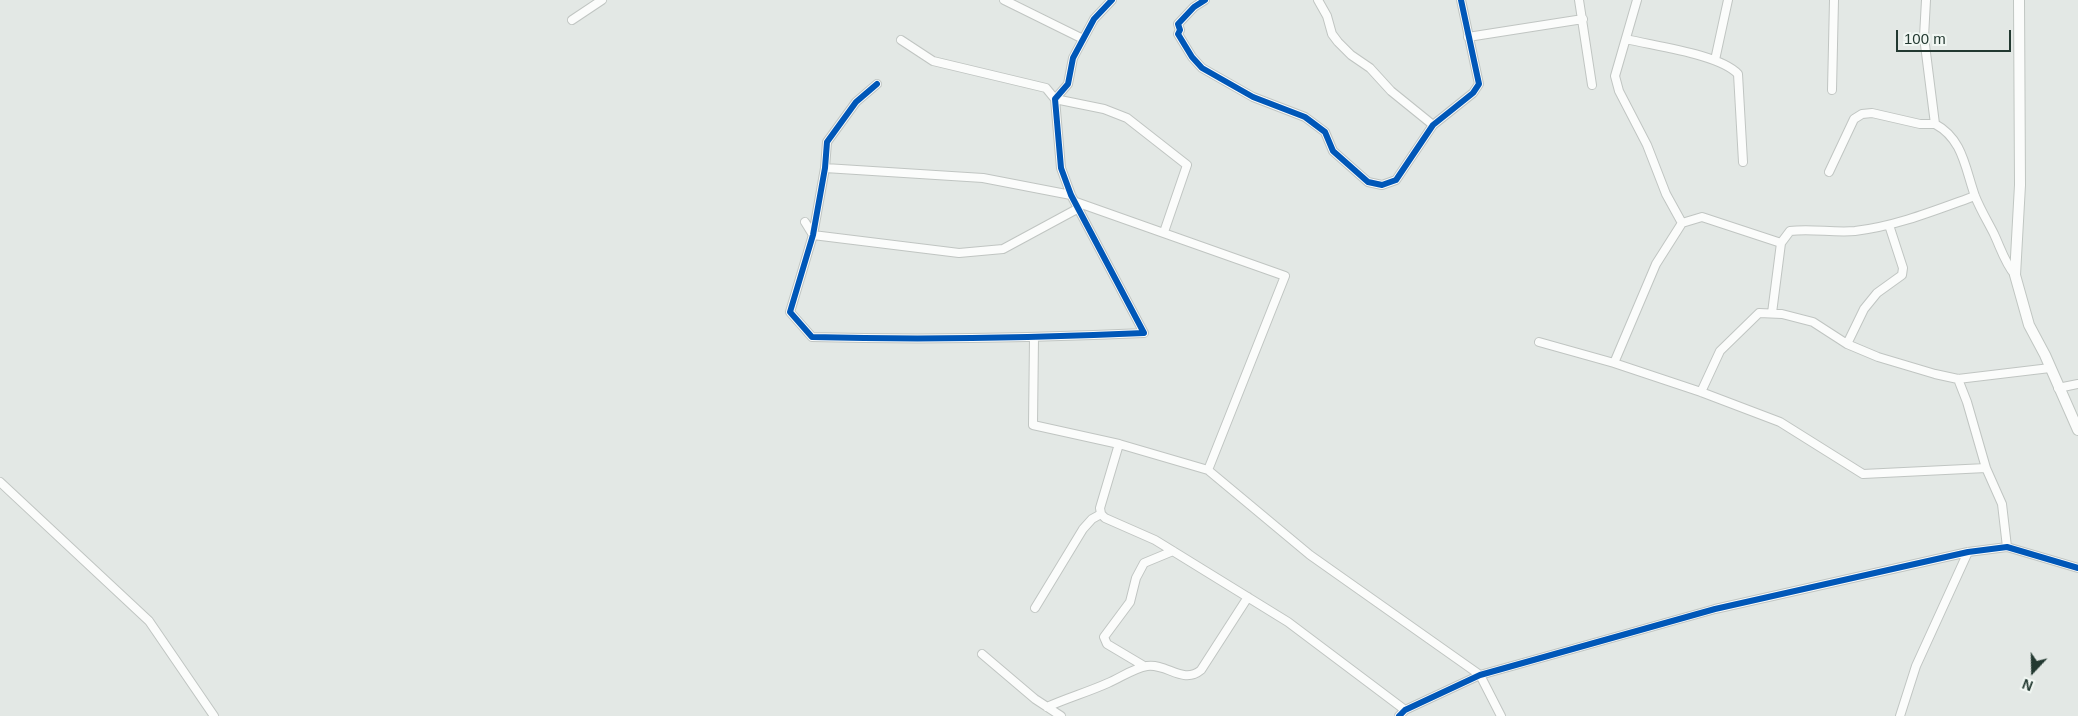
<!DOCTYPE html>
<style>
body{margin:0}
#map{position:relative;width:2078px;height:716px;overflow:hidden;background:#e3e8e5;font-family:Helvetica,sans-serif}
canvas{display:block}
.north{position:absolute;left:2008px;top:646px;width:50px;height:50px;-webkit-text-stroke:4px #f1f7f3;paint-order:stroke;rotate:201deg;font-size:14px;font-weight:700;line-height:20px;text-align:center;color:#233931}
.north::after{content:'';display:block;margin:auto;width:18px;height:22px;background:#233931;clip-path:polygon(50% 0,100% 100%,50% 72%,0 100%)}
.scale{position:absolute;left:1896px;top:30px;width:115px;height:22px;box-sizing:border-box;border:2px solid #233931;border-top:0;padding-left:6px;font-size:15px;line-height:18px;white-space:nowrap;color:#233931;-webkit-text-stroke:4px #f1f7f3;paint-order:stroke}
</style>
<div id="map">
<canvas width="2078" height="716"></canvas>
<div class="north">N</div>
<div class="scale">100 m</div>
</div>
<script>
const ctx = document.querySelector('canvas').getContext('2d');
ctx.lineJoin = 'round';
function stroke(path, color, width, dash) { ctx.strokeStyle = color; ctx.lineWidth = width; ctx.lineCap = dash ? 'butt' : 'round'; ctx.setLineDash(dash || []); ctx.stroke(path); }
const street = new Path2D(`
 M1004,0L1083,39
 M1205,0L1194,7L1178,24L1180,30L1178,34L1192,57L1202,68L1253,97L1305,117L1325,132L1333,151L1368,182L1382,185L1396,180L1433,125L1473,93L1479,84L1461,0
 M1318,0L1327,16L1332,34L1338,42L1351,55L1370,68L1391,91L1433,125
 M1579,0L1592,85
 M1637,0L1615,76L1619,91L1647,145L1666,194L1682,223
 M1926,0L1924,37L1935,124C1963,139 1965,168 1975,196C1980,209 1988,222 1994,234C2001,249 2005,263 2015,275
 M572,20L602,0
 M1468,37L1583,19
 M1626,39C1654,46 1719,54 1738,74L1743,162
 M901,40L933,61L1046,88L1055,99L1104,109L1127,118L1187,165L1164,232
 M1715,60L1728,0
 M877,84L856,102L827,142L825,168L813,235L790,312L812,337C923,340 1033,338 1144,333L1071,195L1061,168L1055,99L1068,84L1073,58L1094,19L1112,0
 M1832,90L1834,0
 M825,168L983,178L1071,195
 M1829,172L1854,119L1862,114L1872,113L1920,124H1935
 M1076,202L1285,276L1208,470
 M805,222L813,235L959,253L1003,249L1077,209
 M1772,313L1781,243L1790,231C1811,228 1833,233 1855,231C1897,226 1936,210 1975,196
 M1034,338L1033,425L1119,444L1100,508L1101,514L1105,518L1155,540L1288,622L1405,710
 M1539,342L1614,363L1701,392L1780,422L1863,474L1986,468
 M1847,344L1864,309L1877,293L1902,275L1903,268L1889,225
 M1614,363L1656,264L1682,223L1702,217L1781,243
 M1958,379L1967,402L1986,468L2002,504L2007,547
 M2058,388L2078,384
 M1701,392L1720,351L1759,313L1782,314L1813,322L1847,344L1878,357L1935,374L1958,379L2050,368
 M1119,444L1208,470L1310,555L1480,675L1501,716
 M0,482L149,621L214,716
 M1035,608L1083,529L1092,519L1101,514
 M982,654L1035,699L1061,716
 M1144,666L1107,644L1104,637L1130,602L1136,578L1144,563L1173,551
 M1047,707C1067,698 1088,692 1108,683C1120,678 1134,668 1147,666C1167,663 1183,685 1201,670L1248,597
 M1399,716L1405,710L1480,675L1715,609L1968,552L2007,547L2078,568
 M1900,716L1916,666L1968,552`);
const secondary = new Path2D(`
 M2019,0L2020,185L2015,275L2029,325L2045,355L2078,430`);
stroke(street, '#c0c5c2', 10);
stroke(secondary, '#c0c6c2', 12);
stroke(street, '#fbfcfb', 8);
stroke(secondary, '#fbfcfb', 10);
stroke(new Path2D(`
 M1205,0L1194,7L1178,24L1180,30L1178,34L1192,57L1202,68L1253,97L1305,117L1325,132L1333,151L1368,182L1382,185L1396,180L1433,125L1473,93L1479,84L1461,0
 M877,84L856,102L827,142L825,168L813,235L790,312L812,337C923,340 1033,338 1144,333L1071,195L1061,168L1055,99L1068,84L1073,58L1094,19L1112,0
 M1399,716L1405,710L1480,675L1715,609L1968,552L2007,547L2078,568`), '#0057b8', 6);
</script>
